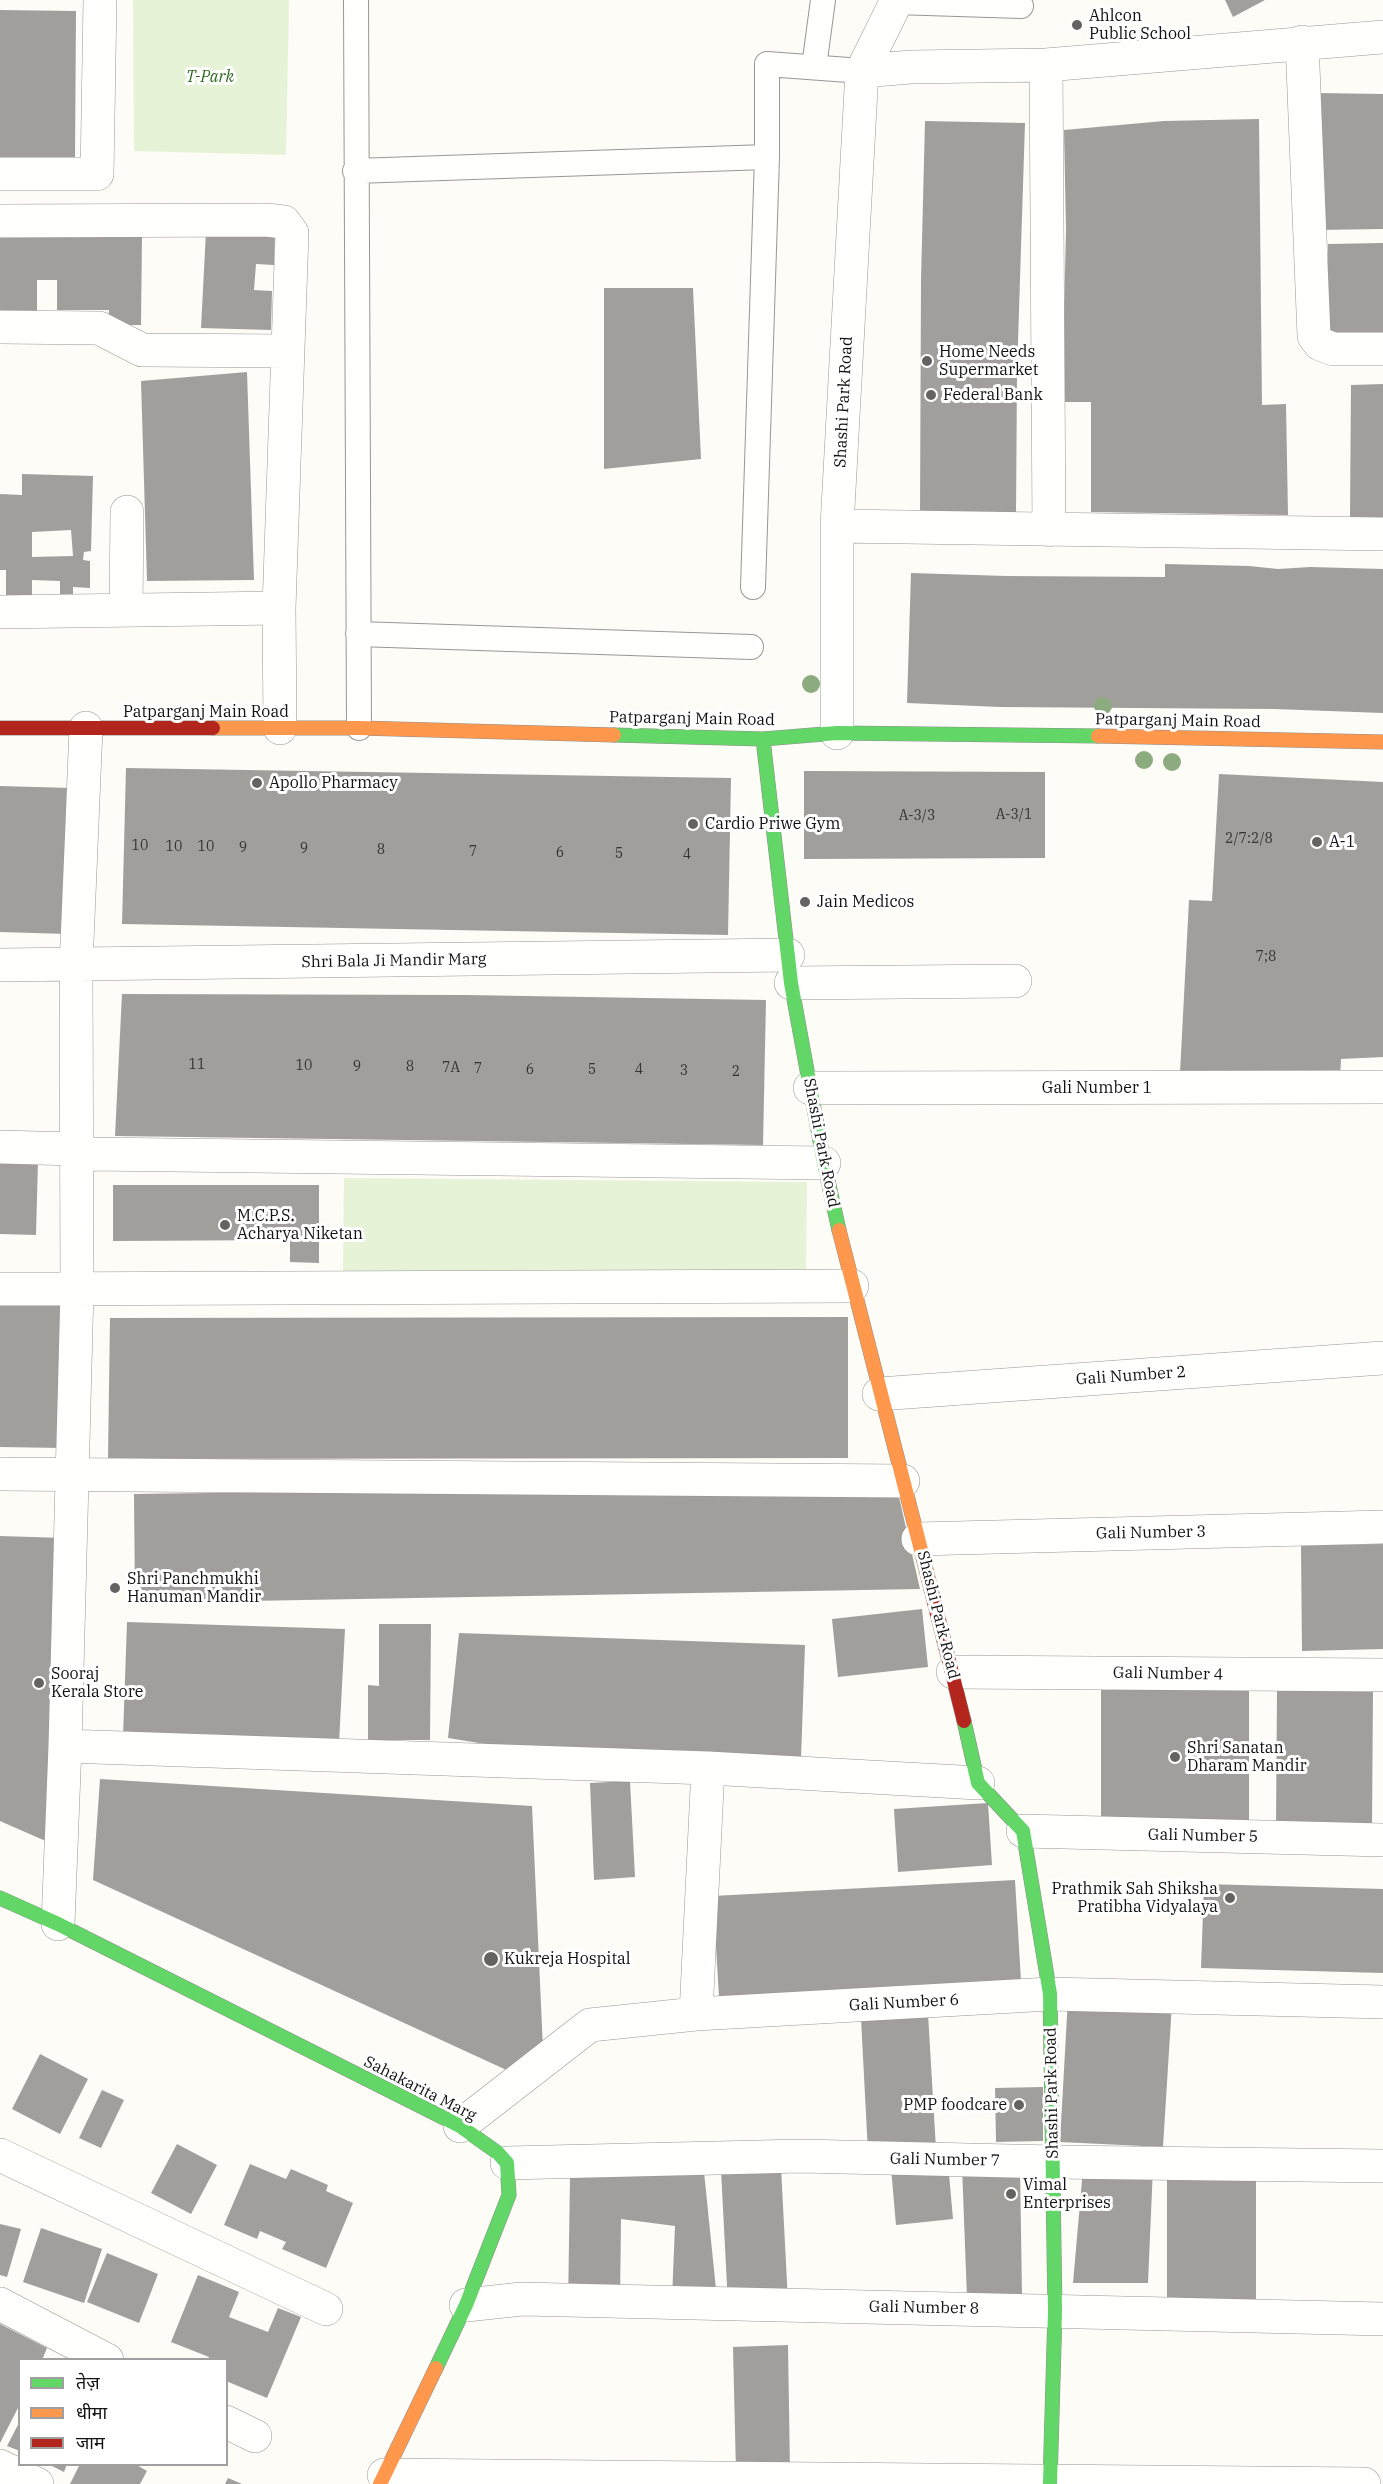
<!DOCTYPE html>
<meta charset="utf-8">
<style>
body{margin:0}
#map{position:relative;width:1383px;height:2484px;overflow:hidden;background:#fdfcf7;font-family:"IBM Plex Serif","Noto Sans Devanagari",serif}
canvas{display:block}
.legend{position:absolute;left:18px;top:2358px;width:210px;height:108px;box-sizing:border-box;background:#fff;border:2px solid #a0a0a0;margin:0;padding:8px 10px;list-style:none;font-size:18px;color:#111}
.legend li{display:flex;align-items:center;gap:12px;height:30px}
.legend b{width:30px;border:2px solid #a0a0a0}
</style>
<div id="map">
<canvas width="1383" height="2484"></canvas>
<ul class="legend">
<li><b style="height:8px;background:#63d668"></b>तेज़</li>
<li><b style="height:8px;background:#ff974d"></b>धीमा</li>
<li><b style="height:8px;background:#b3261e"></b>जाम</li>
</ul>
</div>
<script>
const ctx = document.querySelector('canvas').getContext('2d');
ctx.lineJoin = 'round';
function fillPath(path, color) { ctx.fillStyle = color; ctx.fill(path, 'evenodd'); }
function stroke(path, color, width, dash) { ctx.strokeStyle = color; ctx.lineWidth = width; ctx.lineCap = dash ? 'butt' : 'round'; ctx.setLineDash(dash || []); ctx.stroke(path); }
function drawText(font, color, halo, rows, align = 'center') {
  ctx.font = font + ' "IBM Plex Serif",serif'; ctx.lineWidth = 6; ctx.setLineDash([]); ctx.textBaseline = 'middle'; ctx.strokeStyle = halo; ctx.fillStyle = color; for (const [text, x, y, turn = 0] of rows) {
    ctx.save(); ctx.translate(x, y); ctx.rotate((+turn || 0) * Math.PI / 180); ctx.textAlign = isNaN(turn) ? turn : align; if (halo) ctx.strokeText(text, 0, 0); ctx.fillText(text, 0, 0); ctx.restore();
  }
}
fillPath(new Path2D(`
 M133,0H289L286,155L134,151Z
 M344,1178L807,1182L806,1274L343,1271Z`), '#e7f3d7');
fillPath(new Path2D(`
 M1225,0H1265L1233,17Z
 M0,10L76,11L75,162H0Z
 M1316,93L1383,94V229L1316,230Z
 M1259,119L1262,405L1286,404L1288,515L1091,512V402H1062L1066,230L1064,130L1164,121Z
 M925,121L1025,123L1017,373L1016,513L920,511L921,280Z
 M206,231L275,234L274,265L256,264L254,290L272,291L271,330L201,328Z
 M0,237H142L141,325H108L109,310H57V280H37V319H0Z
 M1383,243V334L1328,335V244Z
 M604,288H693L701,459L604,469Z
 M247,372L254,580L147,581L141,381Z
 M1383,384V517H1350L1351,385Z
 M22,474L93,476L91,551L84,552L83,560L90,561V588L73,587V597H60V581L32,580V596H6V570H0V494L22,495ZM71,530L73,556L32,557V532Z
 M1165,564L1249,566L1278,569L1310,567L1383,569V713L1274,709L1000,707L907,703L911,573L1006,576L1165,577Z
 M126,768L731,778L728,935L122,924Z
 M804,771L1045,772V858L804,859Z
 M1219,774L1383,782V1057L1341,1059L1340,1080L1180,1073L1189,900L1212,901Z
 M0,786L72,788L67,934L0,932Z
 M122,994L466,995L766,1000L763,1145L115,1136Z
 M0,1160L38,1161L36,1235L0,1234Z
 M113,1185H319V1263L290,1262V1240L113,1241Z
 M0,1300L63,1301L61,1448L0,1447Z
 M848,1317V1458L108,1459L110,1318Z
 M896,1484L920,1589L135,1603L134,1494Z
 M0,1536L65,1538L57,1846L0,1821Z
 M1383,1544V1649L1302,1651L1301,1545Z
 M922,1609L928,1667L838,1677L832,1619Z
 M127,1622L345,1629L339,1743L123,1736Z
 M379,1624H431L430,1740H368V1685L379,1686Z
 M459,1633L805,1645L801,1759L516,1749L448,1738Z
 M1101,1686H1249V1829H1101Z
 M1277,1689H1373L1372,1825H1276Z
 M100,1779L532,1806L543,2049L513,2073L93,1880Z
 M630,1781L635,1877L594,1880L590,1783Z
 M988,1803L992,1865L898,1872L894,1809Z
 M1015,1880L1021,1981L719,1997L713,1896Z
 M1204,1884L1383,1889V1973L1201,1968Z
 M1068,1998L1172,2003L1163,2147L1060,2142Z
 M928,2014L936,2149L868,2153L861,2018Z
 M40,2054L88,2079L60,2134L12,2109Z
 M1043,2087V2141L996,2142L995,2088Z
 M102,2090L124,2100L101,2148L79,2138Z
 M177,2144L217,2165L191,2214L151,2193Z
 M948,2163L953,2219L896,2225L891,2168Z
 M250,2164L286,2179L291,2169L328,2185L326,2191L353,2203L326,2268L282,2249L286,2242L260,2231L257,2239L224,2225Z
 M781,2167L788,2302L728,2305L721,2170Z
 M962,2167H1020L1022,2295L967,2298Z
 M1153,2167L1148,2283H1073L1083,2169Z
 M1256,2170V2301L1167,2304V2174Z
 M704,2172L717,2299L672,2298L675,2226L621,2219L620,2304L568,2306L570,2177Z
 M0,2224L21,2229L7,2277L0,2275Z
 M41,2228L102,2249L84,2303L23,2282Z
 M107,2253L158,2274L139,2323L87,2302Z
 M198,2275L239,2292L229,2317L268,2332L278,2308L301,2317L267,2398L226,2381V2360H208L209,2357L171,2342Z
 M0,2324L47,2348L42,2360H20V2404L0,2443Z
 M788,2345L790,2471L736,2472L733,2347Z
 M20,2421V2451L7,2446Z
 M48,2464H67L64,2472Z
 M80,2464H135L147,2471L140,2484H70Z
 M228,2478L242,2484H225Z`), '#a19f9c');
const lane = new Path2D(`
 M356,0L359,728
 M895,2L1021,6
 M814,67L823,0
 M355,171L767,157
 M753,587L767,157V64L862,71
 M358,634L751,647`);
const street = new Path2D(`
 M1302,42L1314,336L1320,344L1333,349H1383
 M1046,65L1049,530
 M862,71L911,67L1046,65L1383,37
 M0,174H97L100,0
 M0,221L266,220L284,222L292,233L279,608L280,728
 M0,327L99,328L142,350L288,351
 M837,526L1383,534
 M126,610L127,512
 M0,612L279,608
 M837,733V526L862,71L897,0
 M0,965L788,955
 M791,983L1015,981
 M810,1088L1383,1087
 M0,1147L76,1149L91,1154L824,1163
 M0,1289L852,1286
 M879,1394L1383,1358
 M0,1474L903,1481
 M918,1539L1383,1527
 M953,1672L1383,1675
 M65,1746L708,1768L696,2014
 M708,1768L978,1783
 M1023,1831L1383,1840
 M58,1924L65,1746L77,1290L76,966L86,728
 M460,2126L590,2025L696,2014L1050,1994L1383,2002
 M0,2155L326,2309
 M507,2163L801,2156L1053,2162L1383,2166
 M0,2304L107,2360
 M466,2305L522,2299L1383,2319
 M226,2422L255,2436
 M0,2466L37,2484
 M384,2475L1364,2484`);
const fast = new Path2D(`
 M614,735L763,739L837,733L1098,736
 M763,739L791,983L824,1163L839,1230
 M964,1721L978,1783L1023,1831L1050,1994L1055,2311L1050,2484
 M0,1898L58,1924L460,2126L498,2153L507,2163L509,2195L466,2305L436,2368`);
const slow = new Path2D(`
 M213,728H359L614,735
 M1098,736L1383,742
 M839,1230L931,1589
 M380,2484L436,2368`);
const jam = new Path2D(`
 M0,728H213
 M931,1589L964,1721`);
stroke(lane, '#979795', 26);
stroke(street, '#979795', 34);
stroke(fast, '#8e8d8b', 15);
stroke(slow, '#8e8d8b', 15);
stroke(jam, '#8e8d8b', 15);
stroke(lane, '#fffffe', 24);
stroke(street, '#fffffe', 33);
stroke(fast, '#63d668', 14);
stroke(slow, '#ff974d', 14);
stroke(jam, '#b3261e', 14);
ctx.fillStyle = '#8cac80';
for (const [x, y] of [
 [811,684],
 [1103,706],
 [1144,760],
 [1172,762]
]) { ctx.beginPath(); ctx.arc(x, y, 9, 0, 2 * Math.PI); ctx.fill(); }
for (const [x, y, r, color] of [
 [1077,25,6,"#646362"],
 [927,361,6,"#646362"],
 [931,395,6,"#646362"],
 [257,783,6,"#646362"],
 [693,824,6,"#646362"],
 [1317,842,6,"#646362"],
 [805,902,6,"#646362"],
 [225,1225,6,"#646362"],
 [115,1588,6,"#646362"],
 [39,1683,6,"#646362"],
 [1175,1757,6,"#646362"],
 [1230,1898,6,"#646362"],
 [491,1959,8,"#646362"],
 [1019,2105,6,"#646362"],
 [1011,2194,6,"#646362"]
]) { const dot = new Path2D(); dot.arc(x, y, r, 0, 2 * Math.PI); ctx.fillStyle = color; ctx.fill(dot); stroke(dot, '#fff', 2); }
drawText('14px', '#353434', null, [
 ["A-3/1",1014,815],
 ["A-3/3",917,816],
 ["2/7:2/8",1249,839],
 ["10",140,846],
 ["10",174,847],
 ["10",206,847],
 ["9",243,848],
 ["9",304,849],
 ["8",381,850],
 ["7",473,852],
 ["6",560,853],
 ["5",619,854],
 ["4",687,855],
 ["7;8",1266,957],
 ["11",197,1065],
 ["10",304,1066],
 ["9",357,1067],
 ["8",410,1067],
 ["7A",451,1068],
 ["7",478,1069],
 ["6",530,1070],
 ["5",592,1070],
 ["4",639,1070],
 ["3",684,1071],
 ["2",736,1072]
]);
drawText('16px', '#111', '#fff', [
 ["Ahlcon",1089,16],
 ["Public School",1089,34],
 ["Home Needs",939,352],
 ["Supermarket",939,370],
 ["Federal Bank",943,395],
 ["Apollo Pharmacy",269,783],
 ["Cardio Priwe Gym",705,824],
 ["A-1",1329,842],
 ["Jain Medicos",817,902],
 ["M.C.P.S.",237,1216],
 ["Acharya Niketan",237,1234],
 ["Shri Panchmukhi",127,1579],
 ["Hanuman Mandir",127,1597],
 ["Sooraj",51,1674],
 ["Kerala Store",51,1692],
 ["Shri Sanatan",1187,1748],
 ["Dharam Mandir",1187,1766],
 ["Prathmik Sah Shiksha",1218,1889,"right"],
 ["Pratibha Vidyalaya",1218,1907,"right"],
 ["Kukreja Hospital",504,1959],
 ["PMP foodcare",1007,2105,"right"],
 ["Vimal",1023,2185],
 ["Enterprises",1023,2203]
], 'left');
drawText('italic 16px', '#2f6b1f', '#fff', [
 ["T-Park",210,77]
]);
drawText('16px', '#111', '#fff', [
 ["Shashi Park Road",844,402,-87],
 ["Patparganj Main Road",206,712],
 ["Patparganj Main Road",692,719,1],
 ["Patparganj Main Road",1178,721,1],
 ["Shri Bala Ji Mandir Marg",394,961,-1],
 ["Gali Number 1",1097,1088],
 ["Shashi Park Road",821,1143,79],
 ["Gali Number 2",1131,1376,-4],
 ["Gali Number 3",1151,1533,-1],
 ["Shashi Park Road",938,1615,76],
 ["Gali Number 4",1168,1674,1],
 ["Gali Number 5",1203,1836,1],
 ["Gali Number 6",904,2003,-3],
 ["Sahakarita Marg",420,2089,27],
 ["Shashi Park Road",1052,2093,-91],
 ["Gali Number 7",945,2160,1],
 ["Gali Number 8",924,2308,1]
]);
</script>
